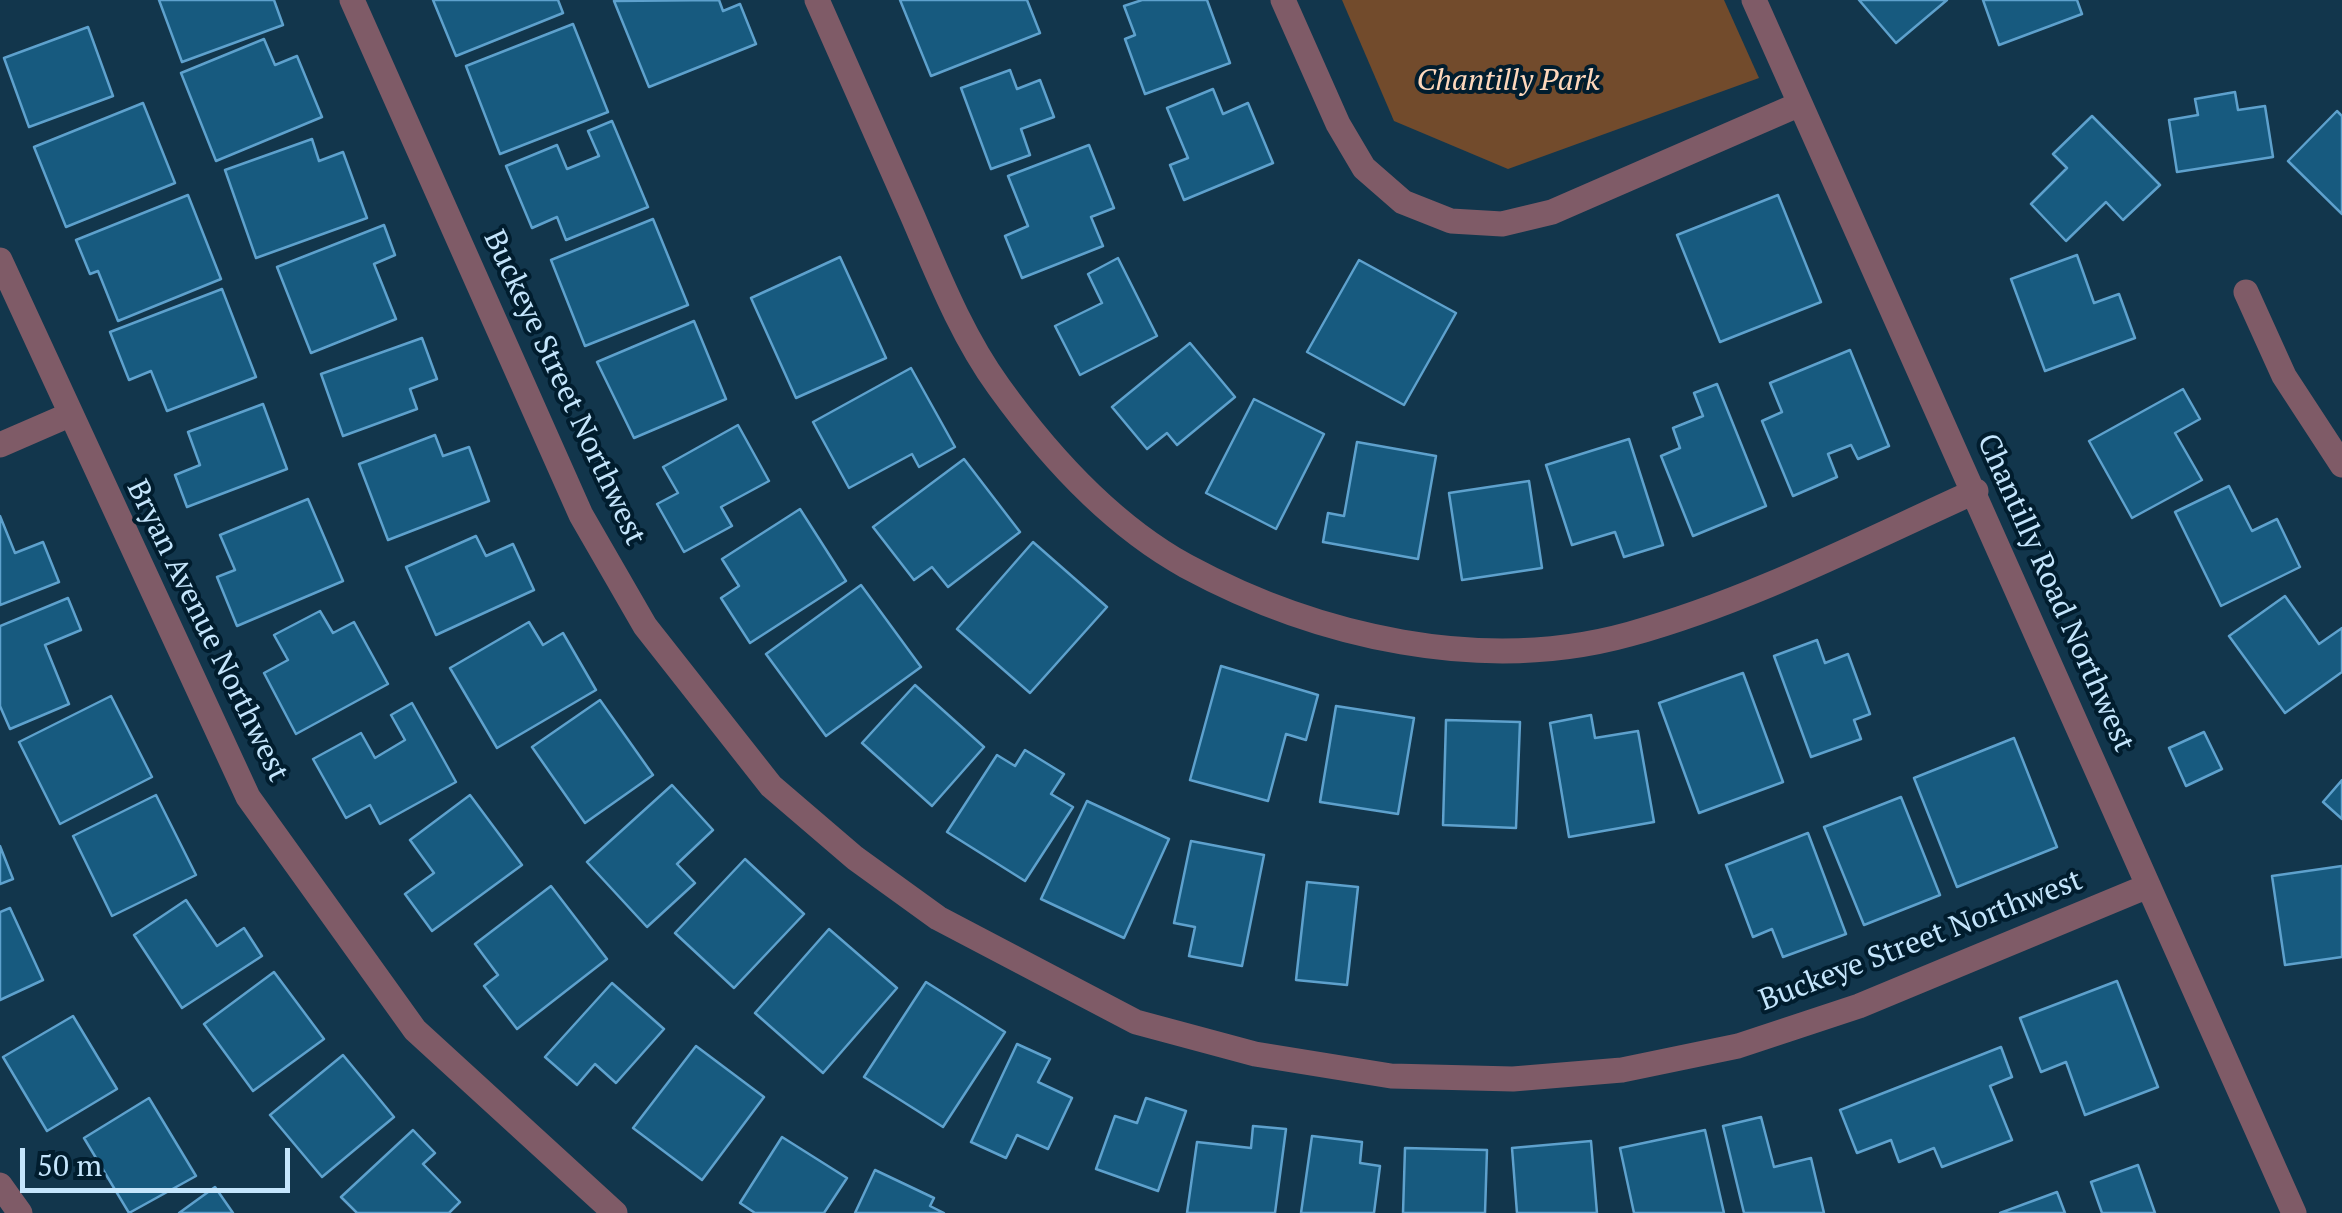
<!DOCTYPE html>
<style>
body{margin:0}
#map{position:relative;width:2342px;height:1213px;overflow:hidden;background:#12364c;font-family:"PT Serif",serif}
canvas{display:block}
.scale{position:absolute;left:20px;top:1148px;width:270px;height:45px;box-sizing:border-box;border:5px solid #c4e5fc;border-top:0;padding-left:12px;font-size:30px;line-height:35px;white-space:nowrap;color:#c4e5fc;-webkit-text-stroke:8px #011d2e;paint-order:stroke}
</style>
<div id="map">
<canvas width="2342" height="1213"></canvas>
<div class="scale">50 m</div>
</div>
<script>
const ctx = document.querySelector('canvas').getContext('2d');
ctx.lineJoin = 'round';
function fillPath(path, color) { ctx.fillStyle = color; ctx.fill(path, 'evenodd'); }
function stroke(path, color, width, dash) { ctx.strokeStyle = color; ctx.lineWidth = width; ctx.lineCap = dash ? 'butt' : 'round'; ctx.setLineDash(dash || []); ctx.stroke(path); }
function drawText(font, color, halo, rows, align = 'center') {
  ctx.font = font + ' "PT Serif",serif'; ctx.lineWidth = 8; ctx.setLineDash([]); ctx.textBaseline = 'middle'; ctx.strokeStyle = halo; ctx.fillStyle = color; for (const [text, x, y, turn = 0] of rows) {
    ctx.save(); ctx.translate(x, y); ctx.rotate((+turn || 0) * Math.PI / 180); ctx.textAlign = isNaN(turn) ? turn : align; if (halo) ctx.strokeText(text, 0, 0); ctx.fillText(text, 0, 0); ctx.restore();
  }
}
fillPath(new Path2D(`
 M1342,0H1724L1759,78L1508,169L1394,121Z`), '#724b2c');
const building = new Path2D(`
 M159,0H274L283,25L182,62Z
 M433,0H558L563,13L456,56Z
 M719,0L723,11L740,4L756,44L649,87L614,1Z
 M900,0H1027L1040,33L931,76Z
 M1142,0H1207L1230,63L1145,94L1125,39L1135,35L1124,6Z
 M1859,0H1947L1896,43Z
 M1983,0H2077L2082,14L1999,45Z
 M573,24L608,112L500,154L466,66Z
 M88,27L113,96L29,127L4,58Z
 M264,39L275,65L297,56L322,117L216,161L181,73Z
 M1010,70L1017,89L1040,80L1054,117L1021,129L1030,155L991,169L961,88Z
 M1213,89L1223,114L1248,103L1273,163L1184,200L1170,165L1188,158L1167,108Z
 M2235,92L2238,110L2265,106L2273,157L2177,172L2169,120L2198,115L2195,99Z
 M143,103L175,183L66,227L34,147Z
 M2337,111L2342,116V214L2288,161Z
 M2092,116L2160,185L2123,220L2106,202L2066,241L2031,204L2067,168L2053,154Z
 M612,121L648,207L566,240L557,217L532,228L506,166L557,145L567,169L599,156L588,131Z
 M312,139L319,161L343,152L367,218L256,258L225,170Z
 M1089,145L1114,208L1091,217L1103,246L1022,278L1005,236L1028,226L1008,176Z
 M188,195L221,279L118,321L98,271L90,274L76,240Z
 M1778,195L1821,302L1720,342L1677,235Z
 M653,219L688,305L585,346L551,260Z
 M384,225L395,255L374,264L396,319L311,353L277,267Z
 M2077,255L2094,303L2119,294L2135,338L2045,371L2011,279Z
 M840,257L886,358L796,398L751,298Z
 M1118,258L1157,336L1080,375L1055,326L1102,303L1088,274Z
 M1359,260L1456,313L1404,405L1307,352Z
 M222,289L256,377L167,411L151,371L129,380L110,332Z
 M694,321L726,399L634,438L597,362Z
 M422,338L437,379L410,389L417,409L343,436L321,374Z
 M1190,343L1235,397L1177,445L1167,433L1147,449L1112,407Z
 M1850,350L1889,446L1858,459L1851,445L1828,454L1837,477L1793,496L1762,421L1782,412L1770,383Z
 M911,368L955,447L919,467L912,454L849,488L813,422Z
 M1717,384L1766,506L1693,536L1661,456L1680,448L1673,428L1703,416L1694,393Z
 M2183,389L2200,419L2175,433L2202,480L2132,518L2089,441Z
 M1254,399L1324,434L1276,529L1206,493Z
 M263,404L287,469L187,507L175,475L200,465L188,432Z
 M738,425L769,481L721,507L732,526L684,552L657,504L678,493L663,467Z
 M435,435L443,456L469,447L489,501L388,540L359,464Z
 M1629,439L1663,545L1624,557L1615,532L1572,545L1546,465Z
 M1357,442L1436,456L1418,559L1323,542L1328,513L1344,516Z
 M964,459L1020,532L948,587L932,567L914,580L873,527Z
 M1529,481L1542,568L1462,580L1449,493Z
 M2229,486L2252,531L2277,519L2300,567L2221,606L2175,512Z
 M308,499L343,581L237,626L217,577L235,570L220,535Z
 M800,509L846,581L750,643L721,598L739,586L722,559Z
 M0,516L15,553L43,542L59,582L0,605Z
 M476,536L486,556L513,544L534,590L436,635L406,567Z
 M1033,542L1107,607L1030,693L957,629Z
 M861,585L921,667L826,736L766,654Z
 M2285,596L2319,644L2342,628V672L2285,713L2229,636Z
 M68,598L81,630L45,645L69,704L10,729L0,706V626Z
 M320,611L333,633L354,622L388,684L296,734L264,673L288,660L274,635Z
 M529,622L543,645L563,633L596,690L497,748L450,668Z
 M1817,640L1825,663L1848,654L1870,714L1854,720L1861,739L1811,757L1774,656Z
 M1221,666L1318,695L1306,740L1286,734L1268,801L1190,780Z
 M1743,673L1783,782L1699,813L1659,703Z
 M915,685L984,747L932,806L862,743Z
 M111,696L152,777L60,824L19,742Z
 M600,700L653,775L585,823L532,747Z
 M412,703L456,782L380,824L370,805L346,818L313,759L361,733L375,758L405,740L391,715Z
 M1336,706L1414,718L1398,814L1320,802Z
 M1591,715L1595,738L1638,731L1654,822L1569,837L1550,723Z
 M1446,720L1520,722L1516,828L1443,825Z
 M2204,732L2222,769L2186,786L2169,748Z
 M2014,738L2057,847L1957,887L1914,778Z
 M1025,750L1064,774L1051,794L1073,807L1025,881L947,832L997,755L1015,766Z
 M2342,780V819L2323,802Z
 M672,785L713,830L677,864L695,883L647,927L587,862Z
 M156,795L196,875L112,916L73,836Z
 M470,795L522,865L432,931L405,894L434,873L410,840Z
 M1901,797L1940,895L1864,925L1824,827Z
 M1087,801L1169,839L1124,938L1041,899Z
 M1808,833L1846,934L1783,957L1772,929L1753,937L1726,865Z
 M1191,841L1264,855L1242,966L1189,956L1195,927L1174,923Z
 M0,846L13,879L0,884Z
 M745,859L804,914L734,988L675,933Z
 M2342,866V957L2285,965L2272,876Z
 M1307,882L1358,887L1347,985L1296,980Z
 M551,886L607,959L517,1029L484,986L498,975L475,944Z
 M186,900L217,946L244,928L262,956L182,1008L134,935Z
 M10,908L43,980L0,1000V912Z
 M829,929L897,988L823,1073L755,1013Z
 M274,972L324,1039L253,1091L204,1024Z
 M2117,981L2158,1087L2085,1115L2066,1062L2041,1072L2020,1018Z
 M926,982L1005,1032L943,1127L864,1077Z
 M612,983L664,1029L616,1083L595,1064L577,1085L545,1057Z
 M73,1016L117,1089L47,1131L3,1057Z
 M1017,1044L1050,1059L1038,1082L1072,1098L1048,1149L1017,1135L1006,1158L971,1142Z
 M696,1046L764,1097L702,1180L633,1128Z
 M2001,1047L2012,1077L1990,1086L2012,1140L1942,1167L1934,1148L1899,1162L1891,1140L1857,1153L1840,1110Z
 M343,1055L394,1117L322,1177L270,1115Z
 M149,1098L196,1176L129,1213L84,1138Z
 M1146,1098L1186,1111L1158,1191L1096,1169L1115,1116L1137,1123Z
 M1761,1117L1774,1167L1811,1158L1824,1213H1744L1723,1126Z
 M1253,1126L1286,1129L1275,1213H1187L1197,1142L1251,1148Z
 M413,1130L435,1153L423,1164L460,1202L449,1213H357L341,1197Z
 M1705,1130L1724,1213H1634L1620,1148Z
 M1312,1136L1362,1142L1360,1163L1380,1166L1374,1213H1301Z
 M782,1137L847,1178L824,1213H755L740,1203Z
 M1591,1141L1597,1213H1517L1512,1148Z
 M1405,1148L1487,1150L1485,1213H1403Z
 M2138,1165L2155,1213H2102L2091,1182Z
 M875,1170L934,1198L930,1206L944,1213H855Z
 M215,1187L233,1213H179Z
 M2057,1192L2065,1213H2000Z`);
fillPath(building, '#175a7f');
stroke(building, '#5ea1cd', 2.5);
stroke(new Path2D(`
 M352,0L581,515L645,626L771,786L855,858L938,918L1136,1022L1255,1054L1391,1076L1513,1079L1622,1070L1738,1046L1859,1006L2148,886
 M817,0C849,72 881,145 913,217C938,275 962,336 999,387C1048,455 1112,525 1186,566C1317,637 1483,675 1630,634C1750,601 1863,542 1976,491
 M1283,0L1338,124L1364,168L1403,202L1451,221L1502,224L1552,212L1800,104
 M1754,0L2294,1213
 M0,260L248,797L415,1030L615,1213
 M2246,292L2284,376L2342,465
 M0,445L69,415
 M0,1185L20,1213`), '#7f5b67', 25);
drawText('italic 30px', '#fed8bc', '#011d2e', [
 ["Chantilly Park",1508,81]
]);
drawText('30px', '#c4e5fc', '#011d2e', [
 ["Buckeye Street Northwest",564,388,65],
 ["Chantilly Road Northwest",2055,593,66],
 ["Bryan Avenue Northwest",207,631,64],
 ["Buckeye Street Northwest",1921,941,-21]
]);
</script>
